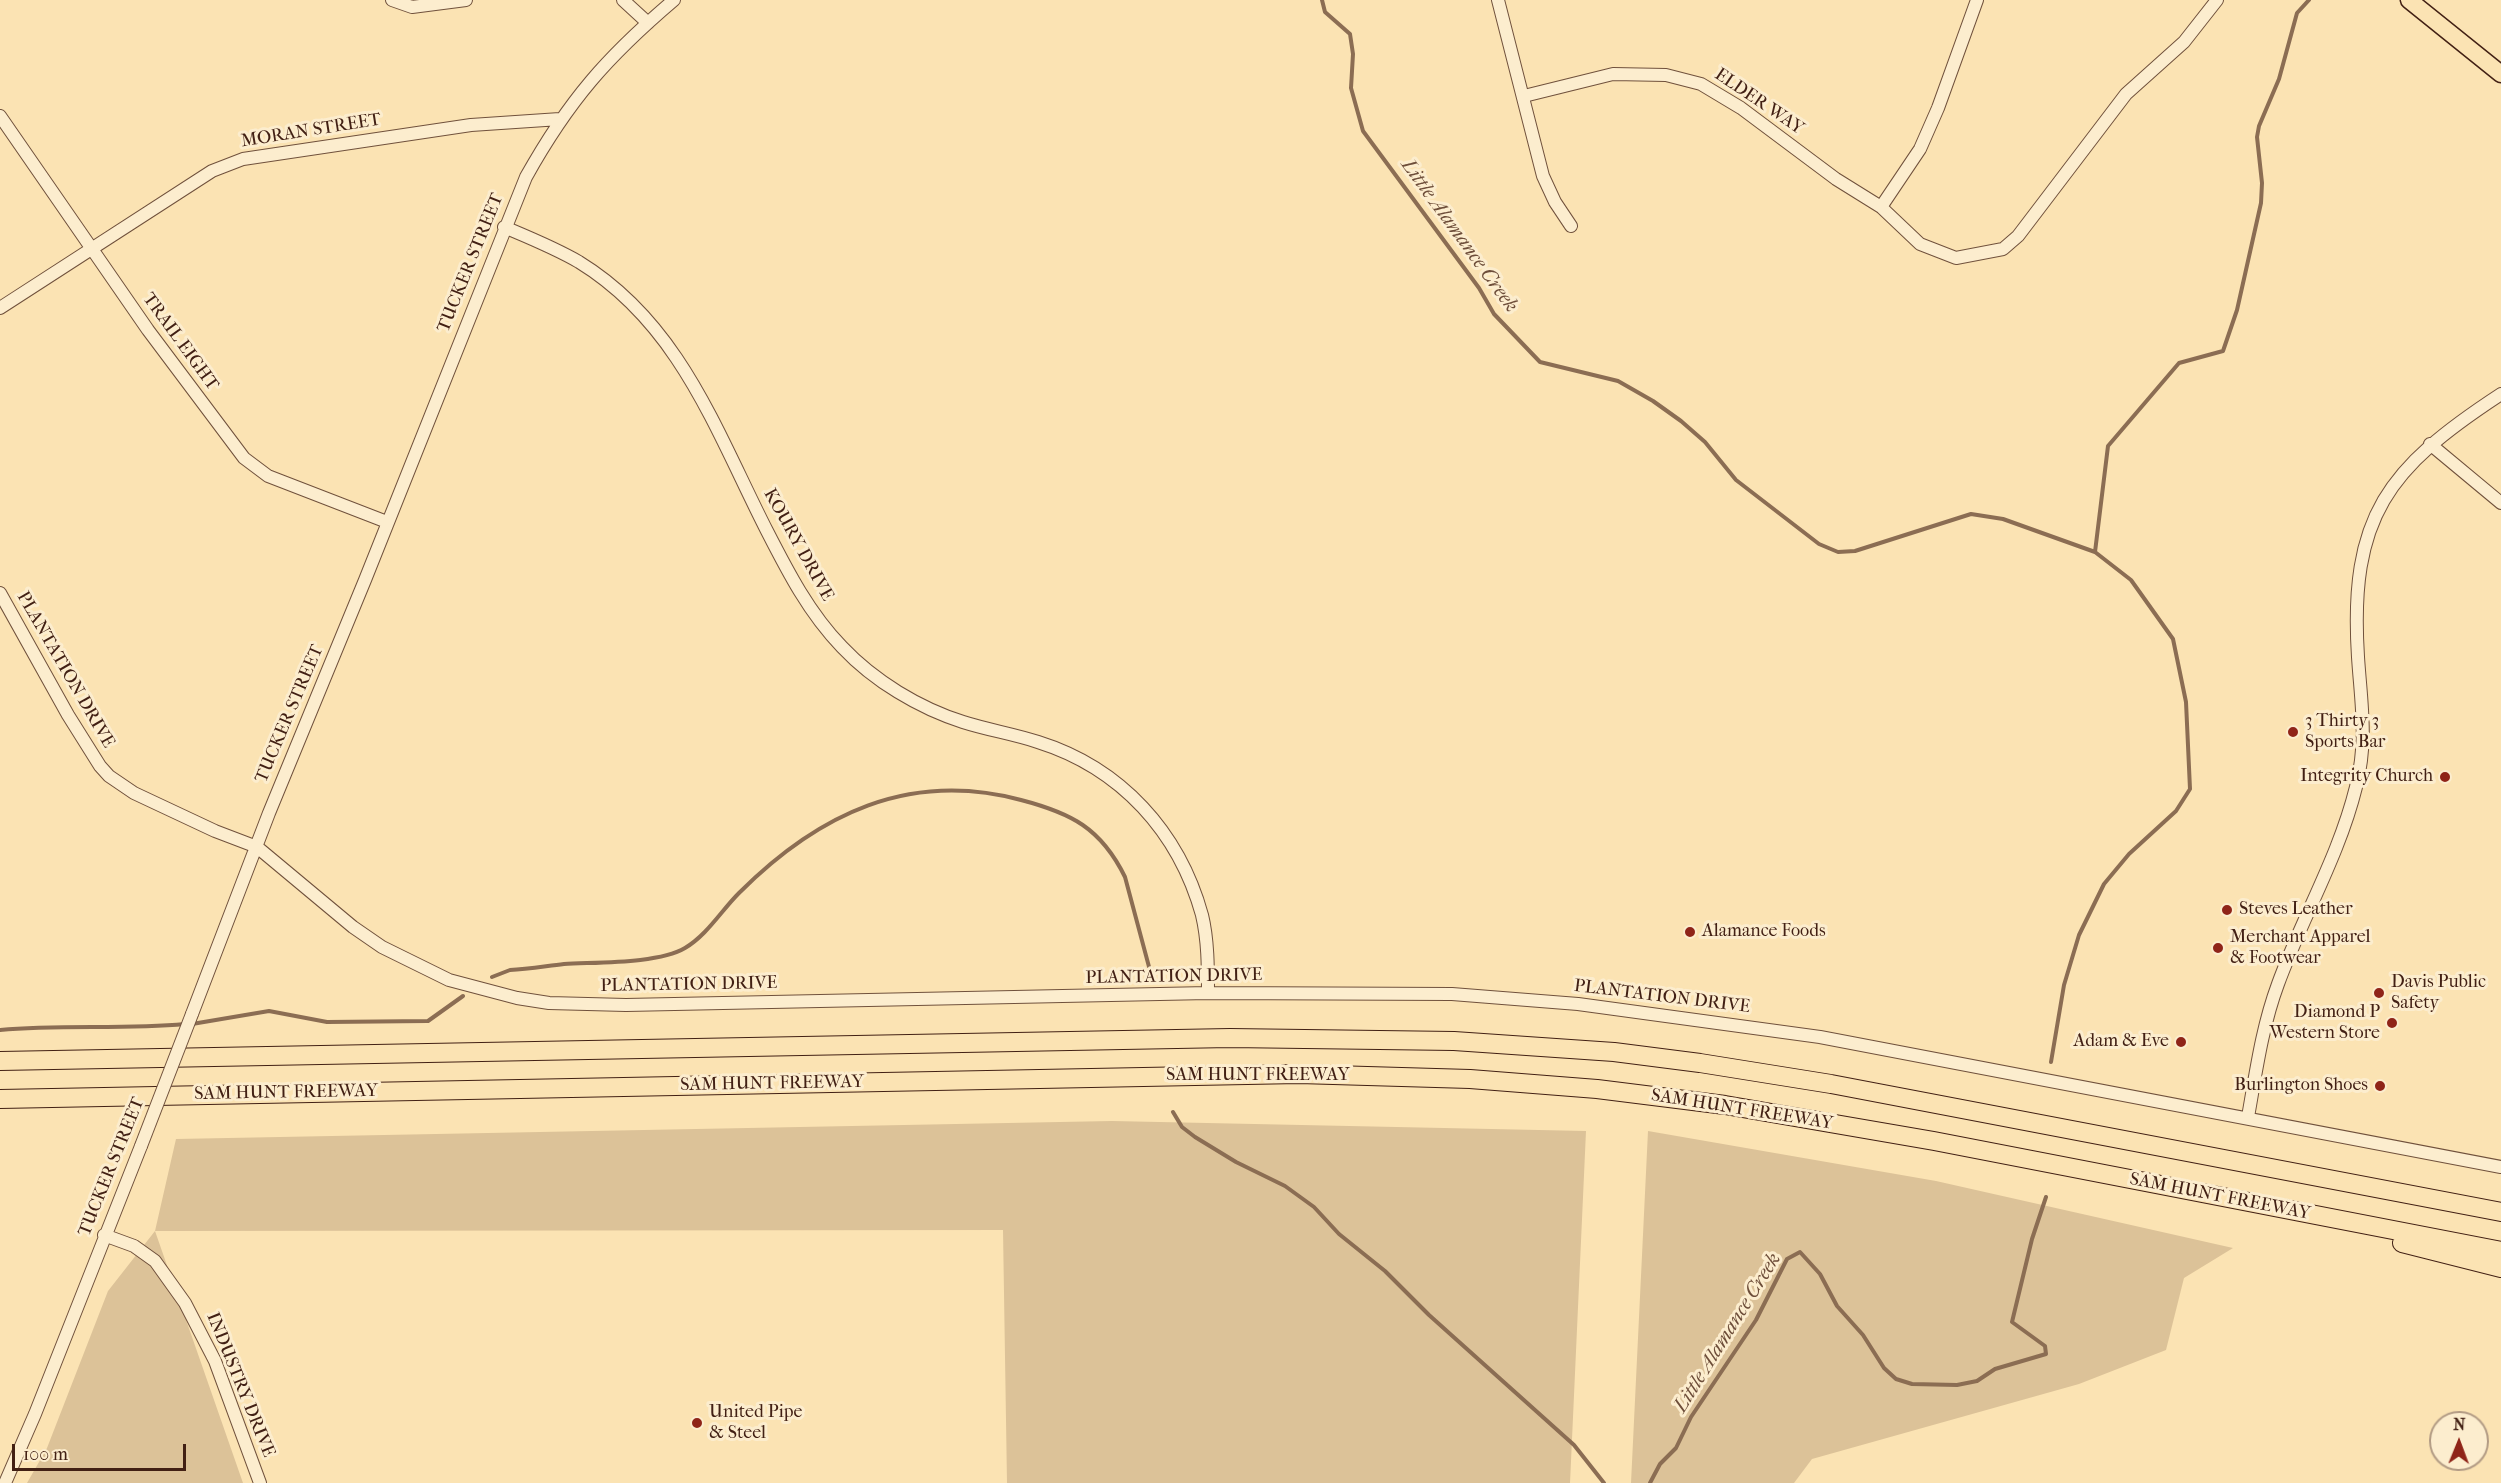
<!DOCTYPE html>
<style>
body{margin:0}
#map{position:relative;width:2501px;height:1483px;overflow:hidden;background:#fbe3b3;font-family:"IM FELL French Canon",serif}
canvas{display:block}
.north{position:absolute;left:2429px;top:1411px;width:60px;height:60px;box-sizing:border-box;background:#fcedce;border:2px solid #b29b84;border-radius:50%;rotate:1deg;font-size:16px;font-weight:700;line-height:24px;text-align:center;color:#422014}
.north::after{content:'';display:block;margin:auto;width:21px;height:27px;background:#8f2418;clip-path:polygon(50% 0,100% 100%,50% 72%,0 100%)}
.scale{position:absolute;left:12px;top:1444px;width:174px;height:27px;box-sizing:border-box;border:3px solid #422014;border-top:0;padding-left:8px;font-size:18px;line-height:21px;white-space:nowrap;color:#422014;-webkit-text-stroke:4px #fcedce;paint-order:stroke}
</style>
<div id="map">
<canvas width="2501" height="1483"></canvas>
<div class="north">N</div>
<div class="scale">100 m</div>
</div>
<script>
const ctx = document.querySelector('canvas').getContext('2d');
ctx.lineJoin = 'round';
function fillPath(path, color) { ctx.fillStyle = color; ctx.fill(path, 'evenodd'); }
function stroke(path, color, width, dash) { ctx.strokeStyle = color; ctx.lineWidth = width; ctx.lineCap = dash ? 'butt' : 'round'; ctx.setLineDash(dash || []); ctx.stroke(path); }
function drawText(font, color, halo, rows, align = 'center') {
  ctx.font = font + ' "IM FELL French Canon",serif'; ctx.lineWidth = 6; ctx.setLineDash([]); ctx.textBaseline = 'middle'; ctx.strokeStyle = halo; ctx.fillStyle = color; for (const [text, x, y, turn = 0] of rows) {
    ctx.save(); ctx.translate(x, y); ctx.rotate((+turn || 0) * Math.PI / 180); ctx.textAlign = isNaN(turn) ? turn : align; if (halo) ctx.strokeText(text, 0, 0); ctx.fillText(text, 0, 0); ctx.restore();
  }
}
fillPath(new Path2D(`
 M1112,1121L1586,1131L1570,1483H1007L1003,1230L155,1231L243,1483H27L47,1448L108,1291L155,1231L176,1139Z
 M1648,1131L1936,1181L2233,1248L2184,1278L2166,1350L2079,1384L1812,1459L1794,1483H1631Z`), '#dcc298');
stroke(new Path2D(`
 M1322,0L1325,12L1350,34L1353,54L1351,88L1363,131L1479,288L1494,314L1540,362L1618,381L1653,401L1681,421L1705,442L1736,480L1819,544L1838,552L1855,551L1971,514L2003,519L2095,552L2131,580L2173,639L2186,702L2190,789L2176,811L2129,854L2104,884L2079,935L2064,985L2051,1062
 M2095,552L2108,446L2179,363L2223,351L2237,310L2261,203L2262,183L2257,137L2259,126L2279,79L2297,13L2309,0
 M492,977L510,970C528,969 546,966 564,964C596,962 658,964 685,948C707,935 721,911 739,893C818,814 909,770 1021,800C1071,813 1101,828 1125,877L1152,978
 M192,1024L269,1011L327,1022L428,1021L463,996
 M0,1030C62,1024 123,1030 185,1024
 M1173,1112L1182,1127L1195,1137L1236,1162L1285,1186L1314,1207L1339,1234L1385,1271L1429,1315L1574,1445L1604,1483
 M1650,1483L1660,1464L1676,1448L1691,1417L1756,1320L1787,1259L1800,1252L1820,1274L1837,1306L1863,1335L1884,1368L1896,1379L1912,1384L1957,1385L1977,1381L1995,1369L2046,1354L2045,1346L2012,1322L2032,1239L2046,1197`), '#8b6d53', 4);
const minor = new Path2D(`
 M392,0L412,7L466,0
 M623,0L648,23
 M1498,0L1543,176L1555,202L1571,226
 M1524,96L1613,74L1666,75L1701,84L1741,108L1836,179L1881,207L1920,244L1956,258L2003,249L2018,236L2126,94L2184,42L2217,0
 M0,116L148,330L244,458L268,476L387,522
 M1881,207L1920,149L1938,108L1977,0
 M504,227C530,238 555,248 579,262C680,324 716,431 767,531C788,572 809,613 842,647C874,681 919,708 963,722C988,730 1014,734 1038,742C1121,768 1179,832 1202,915C1208,940 1208,967 1208,993
 M0,308L212,171L243,159L471,125L560,119
 M2430,444L2501,503
 M0,593L68,715L100,766L109,776L134,793L215,831L257,847L353,927L382,947L449,980L517,998L549,1003L626,1005L1208,993L1452,994L1578,1004L1820,1037L2501,1167
 M192,1014L269,813L365,580L526,177C569,100 607,57 674,0
 M2248,1117C2256,1072 2262,1027 2278,984C2302,918 2339,856 2356,787C2368,740 2361,703 2358,657C2349,516 2388,468 2501,394
 M104,1235L134,1246L155,1261L185,1303L215,1361L260,1483
 M5,1483L35,1414L141,1146`);
const major = new Path2D(`
 M2409,0L2501,74`);
const highway = new Path2D(`
 M0,1061L1230,1038L1454,1041L1614,1052L1700,1063L1831,1084L2501,1212
 M0,1099L1299,1074L1470,1079L1597,1089L1725,1105L1934,1141L2501,1251
 M2402,1243L2501,1268`);
stroke(minor, '#70513c', 14);
stroke(major, '#422014', 19);
stroke(highway, '#422014', 20);
stroke(minor, '#fcedce', 12);
stroke(major, '#fbe3b3', 16);
stroke(highway, '#fbe3b3', 18);
const minorBridge = new Path2D(`
 M141,1146L192,1014`);
stroke(minorBridge, '#70513c', 14, []);
stroke(minorBridge, '#fcedce', 12);
for (const [x, y, r, color] of [
 [2293,732,6,"#8f2418"],
 [2445,777,6,"#8f2418"],
 [2227,910,6,"#8f2418"],
 [1690,932,6,"#8f2418"],
 [2218,948,6,"#8f2418"],
 [2379,993,6,"#8f2418"],
 [2392,1023,6,"#8f2418"],
 [2181,1042,6,"#8f2418"],
 [2380,1086,6,"#8f2418"],
 [697,1423,6,"#8f2418"]
]) { const dot = new Path2D(); dot.arc(x, y, r, 0, 2 * Math.PI); ctx.fillStyle = color; ctx.fill(dot); stroke(dot, '#fcedce', 2); }
drawText('18px', '#422014', '#fcedce', [
 ["ELDER WAY",1759,102,34],
 ["MORAN STREET",311,131,-9],
 ["TUCKER STREET",471,263,-68],
 ["TRAIL EIGHT",180,342,54],
 ["KOURY DRIVE",798,545,61],
 ["PLANTATION DRIVE",65,670,60],
 ["TUCKER STREET",290,714,-67],
 ["PLANTATION DRIVE",1174,977,-1],
 ["PLANTATION DRIVE",689,985,-1],
 ["PLANTATION DRIVE",1662,997,7],
 ["SAM HUNT FREEWAY",1258,1076],
 ["SAM HUNT FREEWAY",772,1084,-1],
 ["SAM HUNT FREEWAY",286,1093,-1],
 ["SAM HUNT FREEWAY",1742,1110,9],
 ["TUCKER STREET",112,1167,-68],
 ["SAM HUNT FREEWAY",2220,1197,11],
 ["INDUSTRY DRIVE",240,1385,68]
]);
drawText('18px', '#422014', '#fcedce', [
 ["3 Thirty 3",2305,722],
 ["Sports Bar",2305,743],
 ["Integrity Church",2433,777,"right"],
 ["Steves Leather",2239,910],
 ["Alamance Foods",1702,932],
 ["Merchant Apparel",2230,938],
 ["& Footwear",2230,959],
 ["Davis Public",2391,983],
 ["Safety",2391,1004],
 ["Diamond P",2380,1013,"right"],
 ["Western Store",2380,1034,"right"],
 ["Adam & Eve",2169,1042,"right"],
 ["Burlington Shoes",2368,1086,"right"],
 ["United Pipe",709,1413],
 ["& Steel",709,1434]
], 'left');
drawText('italic 20px', '#6d4d39', '#fcedce', [
 ["Little Alamance Creek",1459,236,54],
 ["Little Alamance Creek",1728,1333,-58]
]);
</script>
